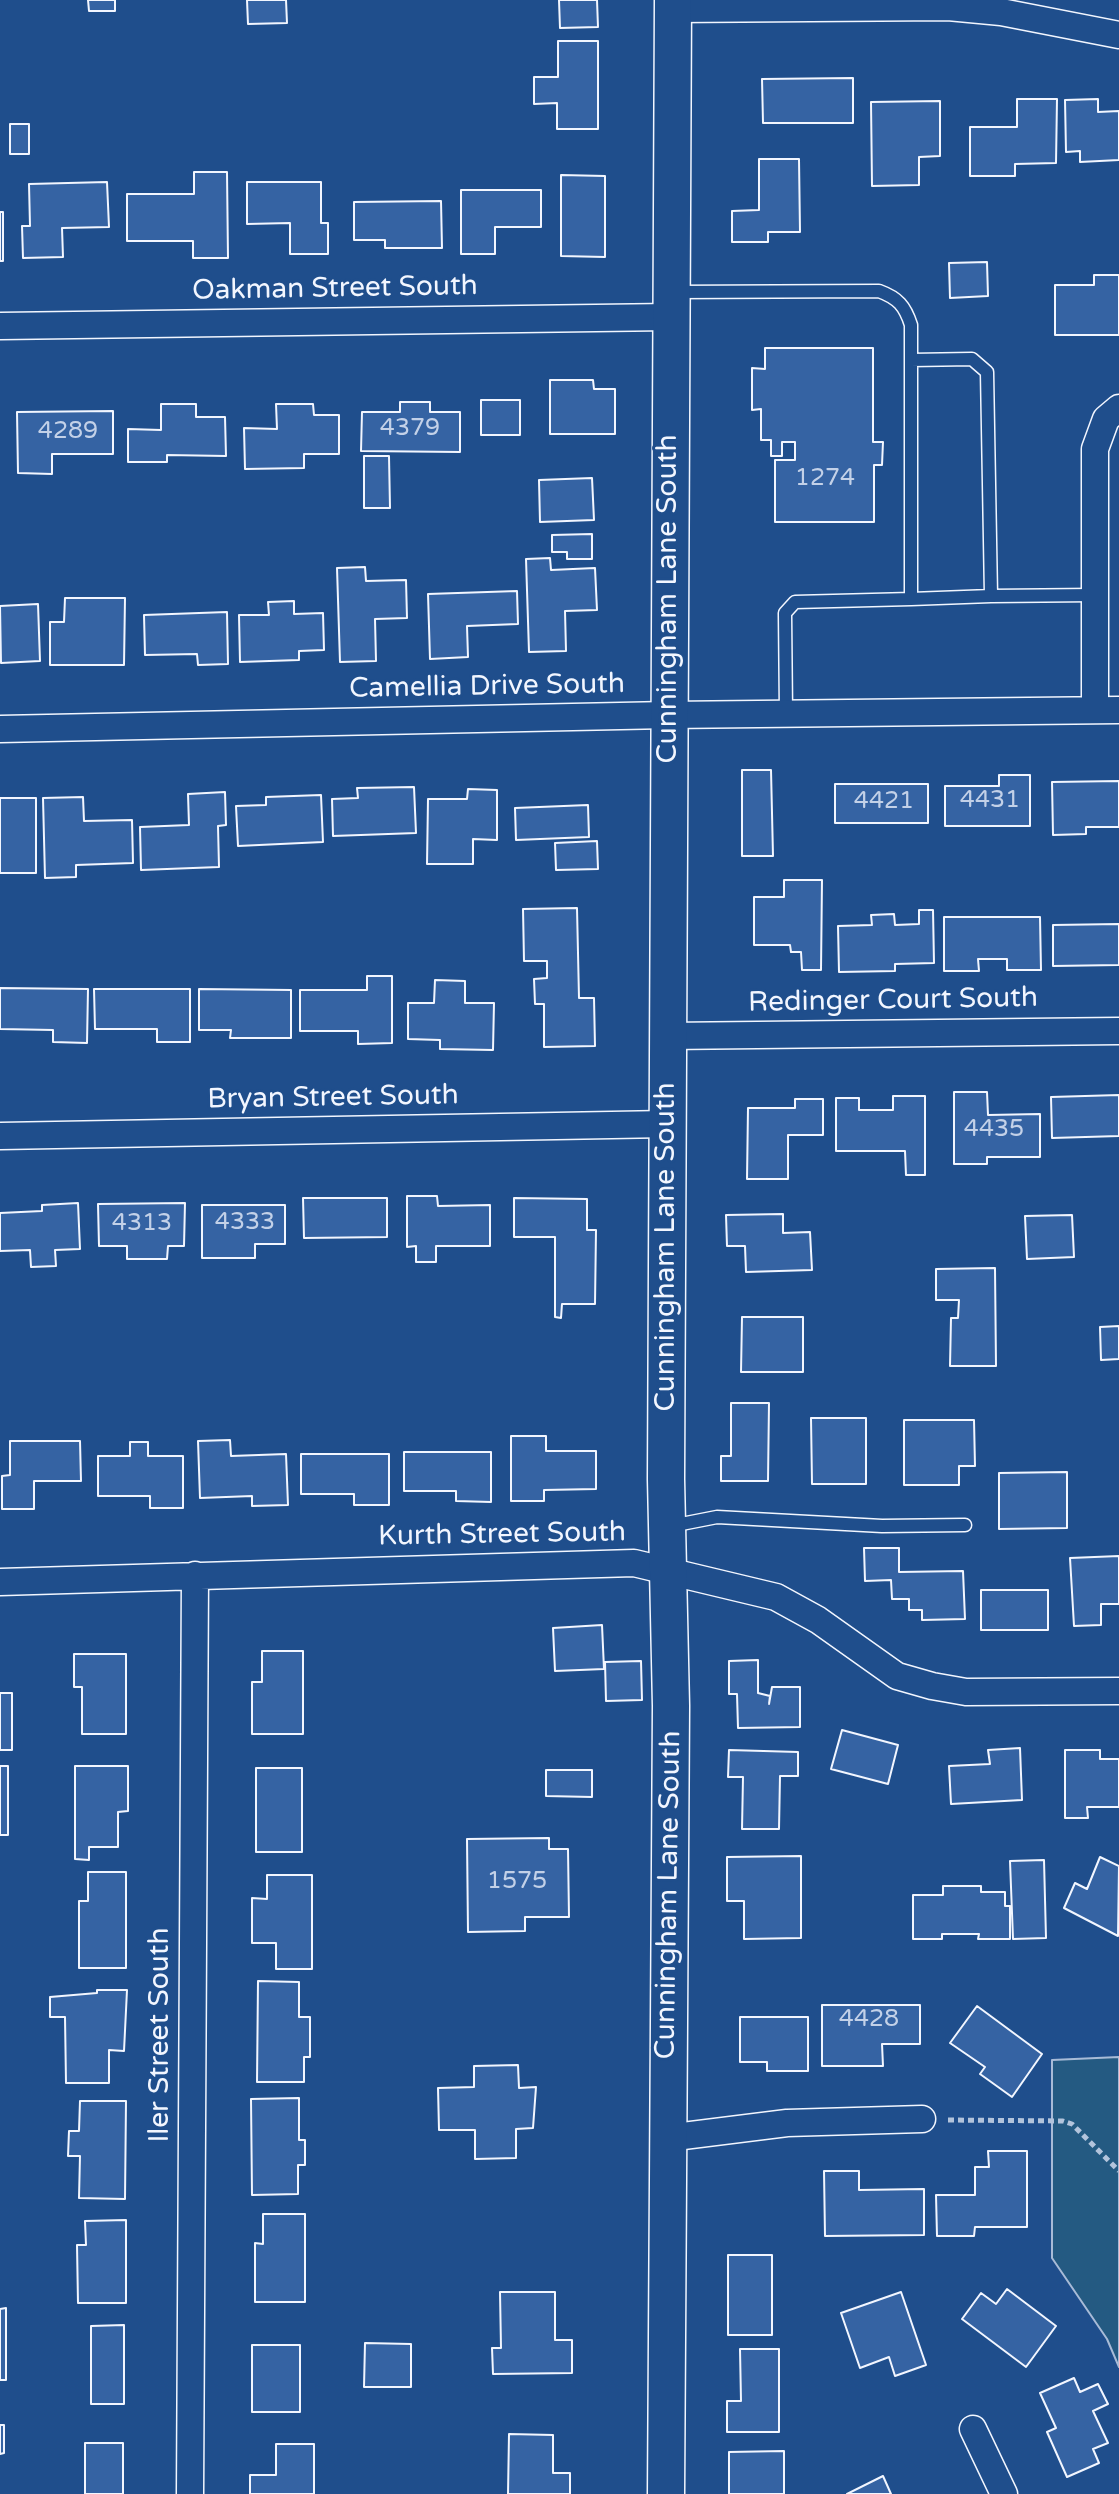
<!DOCTYPE html>
<style>
body{margin:0}
canvas{display:block;background:#1f4e8c}
</style>
<canvas width="1119" height="2494"></canvas>
<script>
const ctx = document.querySelector('canvas').getContext('2d');
ctx.lineJoin = 'round';
function fillPath(path, color) { ctx.fillStyle = color; ctx.fill(path, 'evenodd'); }
function stroke(path, color, width, dash) { ctx.strokeStyle = color; ctx.lineWidth = width; ctx.lineCap = dash ? 'butt' : 'round'; ctx.setLineDash(dash || []); ctx.stroke(path); }
function drawText(font, color, halo, rows, align = 'center') {
  ctx.font = font + ' "Varela Round",sans-serif'; ctx.lineWidth = 6; ctx.setLineDash([]); ctx.textBaseline = 'middle'; ctx.strokeStyle = halo; ctx.fillStyle = color; for (const [text, x, y, turn = 0] of rows) {
    ctx.save(); ctx.translate(x, y); ctx.rotate((+turn || 0) * Math.PI / 180); ctx.textAlign = isNaN(turn) ? turn : align; if (halo) ctx.strokeText(text, 0, 0); ctx.fillText(text, 0, 0); ctx.restore();
  }
}
const green = new Path2D(`
 M1119,2057V2367L1107,2339L1052,2258V2060Z`);
fillPath(green, '#245a82');
stroke(green, '#a8bbd7', 2);
const building = new Path2D(`
 M88,0H115V11H89Z
 M247,0H286L287,23L248,24Z
 M559,0H597L598,27L560,28Z
 M558,41H598V129H557V103L534,104V77H558Z
 M853,78V123H763L762,79Z
 M1017,99H1057L1056,163L1015,164V176H970V127H1017Z
 M1098,99V112L1119,111V160L1080,162V151L1066,152L1065,100Z
 M940,101V156L919,157V185L872,186L871,102Z
 M10,124H29V154H10Z
 M759,159H799L800,232H768V242H732V211L759,210Z
 M194,172H227L228,258H193V241H127V194H194Z
 M561,175L605,176V257L561,256Z
 M107,182L109,227L62,228L63,257L23,258L22,226H30L29,184Z
 M247,182H321V223H328V254H290V223L247,224Z
 M461,190H541V227H495V254H461Z
 M441,201L442,248H385V240H354V202Z
 M0,212H3V261H0Z
 M987,262L988,296L950,298L949,263Z
 M1094,275H1119V335H1055V285H1094Z
 M765,348H873V442H883L882,465H874V522H775V460H795V442H782V456H771V440H761V409L752,410V368L765,369Z
 M550,380H593L594,389H615V434H550Z
 M481,400H520V435H481Z
 M400,402H430V412H460V452L361,451L362,412H400Z
 M161,404H196V417H225L226,456L167,455V462H128V429L161,430Z
 M276,404H313L314,415H339V454H304V468L245,469L244,428L277,429Z
 M113,411V454H52V474L18,473L17,412Z
 M364,456H389L390,508H364Z
 M592,478L594,520L540,522L539,480Z
 M592,534V559H567V552H552V535Z
 M550,558L551,570L595,568L597,610L565,611L566,651L529,652L526,559Z
 M365,567L366,581L406,580L407,618L375,619L376,661L340,662L337,568Z
 M517,591L518,624L467,626L468,657L430,659L428,594Z
 M65,598H125L124,665H50V622H64Z
 M294,601V614L323,613L324,650L299,651V660L240,662L239,615H269L268,602Z
 M38,604L40,661L1,663L0,606Z
 M227,612L228,664L198,665L197,654L145,655L144,615Z
 M742,770H771L773,856H742Z
 M999,775H1030V826H945V786H999Z
 M1119,781V827H1086V834L1053,835L1052,782Z
 M835,784H928V823H835Z
 M414,787L416,833L333,836L332,799L358,798L357,788Z
 M468,789L497,790V840L473,839V864H427L428,799H467Z
 M225,792L226,825L218,826L219,867L141,870L140,827L189,825L188,794Z
 M321,795L323,842L238,846L236,806L266,805V797Z
 M83,797L84,821L132,820L133,863L76,865V877L45,878L43,798Z
 M0,798H36V873H0Z
 M588,805L589,837L516,840L515,808Z
 M597,841L598,869L556,870L555,843Z
 M784,880H822L821,970H802L801,952H791L790,945H754V897H784Z
 M577,908L579,998H594L595,1046L544,1047V1004H535L534,979L547,978V961H524L523,909Z
 M919,910H933L934,963L895,964V971L839,972L838,926L872,925L871,915L894,914L895,925L919,924Z
 M944,917H1040L1041,970H1007V959H978L979,971H944Z
 M1119,924V965L1053,966V925Z
 M367,976H392V1043L358,1044V1031H300V990H367Z
 M435,980L465,981V1003H494L493,1050L440,1049V1040L408,1039V1003H434Z
 M0,988L88,989L87,1043L53,1042V1030L0,1029Z
 M94,989H190V1042H157V1029H95Z
 M199,989L291,990V1038H230L231,1030H199Z
 M954,1092H987L988,1115L1040,1114V1157H987V1164H954Z
 M1119,1095V1136L1052,1138L1051,1097Z
 M893,1096H925V1175H906L905,1151H836V1098H859V1110H893Z
 M795,1099H823V1135H788V1179H747L748,1108H795Z
 M407,1196H437L438,1206L490,1205V1246H436V1262H416V1246L407,1247Z
 M303,1198H387V1237L304,1238Z
 M514,1198L587,1199V1230H596L595,1304H562L561,1318L555,1317V1237H514Z
 M78,1203L80,1249L55,1250L56,1266L31,1267L30,1250L0,1251V1213L42,1211V1205Z
 M185,1203L184,1246H168L167,1259H127V1246H99L98,1204Z
 M202,1205H285V1244H255V1258H202Z
 M783,1214V1233L810,1232L812,1270L746,1272L745,1246H727L726,1215Z
 M1072,1215L1074,1257L1027,1259L1025,1216Z
 M995,1268L996,1366H950L951,1318H958L959,1300H936V1269Z
 M742,1317H803V1372H741Z
 M1119,1326V1359L1101,1360L1100,1327Z
 M731,1403H769L768,1481H721V1456H731Z
 M811,1418H866V1484H812Z
 M904,1420H974L975,1466H959V1485H904Z
 M511,1436H546V1451H596V1489L544,1490V1501H511Z
 M230,1440L231,1456L286,1454L288,1505L252,1506V1496L200,1498L198,1441Z
 M10,1441H80L81,1481H34V1509H2V1476L10,1475Z
 M130,1442H148V1456H183V1508H150V1496H98V1456H130Z
 M404,1452H491V1502L456,1501V1491H404Z
 M301,1454H389V1505H354V1494H301Z
 M1067,1472V1528L999,1529V1473Z
 M864,1548H899V1572L963,1571L965,1619L922,1620V1610H909V1599H892L891,1580L865,1581Z
 M1119,1556V1604H1101V1625L1074,1626L1070,1558Z
 M981,1590H1048V1630H981Z
 M602,1625L604,1669L555,1671L553,1628Z
 M262,1651H303V1734H252V1682H262Z
 M74,1654H126V1734H82V1687H74Z
 M758,1660V1693L770,1696L769,1704L772,1687H800V1727L738,1728L737,1694H729V1661Z
 M641,1661L642,1700L606,1701L605,1662Z
 M0,1693H12V1750H0Z
 M842,1730L898,1745L888,1784L831,1769Z
 M1020,1748L1022,1800L951,1804L949,1766L990,1764L988,1750Z
 M729,1750L798,1752V1776H780L779,1829H742L743,1777H728Z
 M1065,1750H1100V1759H1119V1807H1087L1088,1818H1065Z
 M0,1766H8V1835H0Z
 M75,1766H128V1811L118,1812V1847H89V1860L75,1859Z
 M256,1768H302V1852H256Z
 M546,1770H592V1797L546,1796Z
 M549,1838V1849H568L569,1917H525V1931L468,1932L467,1839Z
 M801,1856V1938L744,1939V1901H727V1857Z
 M1100,1857L1119,1866L1118,1936L1064,1908L1075,1883L1087,1889Z
 M1044,1860L1046,1938L1013,1939L1010,1861Z
 M88,1872H126V1968H79V1901H88Z
 M267,1875H312V1969H276V1943H252V1898L267,1899Z
 M943,1886H981V1892H1005V1906H1010V1939H978L979,1934H942V1939H913V1895H943Z
 M258,1981L299,1982V2017H310V2057H304V2082H257Z
 M97,1990H127L124,2051L109,2050V2083H66L65,2017H50V1997L97,1993Z
 M822,2005H920V2044H882L883,2066H822Z
 M977,2006L1042,2054L1012,2097L980,2074L985,2067L950,2043Z
 M740,2017H808V2071H767V2062H740Z
 M518,2065L519,2088L536,2087L533,2128L516,2129V2158L475,2159V2130H439L438,2088L474,2087V2066Z
 M299,2098V2140H305V2165H298V2194L252,2195L251,2099Z
 M80,2101H126L125,2199L79,2198L80,2156H68L69,2131H79Z
 M988,2151H1027V2227H975L974,2236H937L936,2195H975V2167H989Z
 M824,2171H859V2190L924,2189V2235L825,2236Z
 M263,2214H305V2302H255V2243L263,2244Z
 M126,2220V2303H78L77,2245H86L85,2221Z
 M728,2255H772V2335H728Z
 M1007,2289L1056,2326L1026,2367L962,2319L981,2293L996,2304Z
 M500,2292H555V2340H572V2373L493,2374L492,2348H501Z
 M901,2292L926,2365L895,2376L889,2357L860,2368L841,2313Z
 M6,2308V2380H0V2309Z
 M124,2325V2404H91V2326Z
 M365,2343L411,2344V2387H364Z
 M252,2345H300V2412H252Z
 M740,2349H779V2432H727V2401H741Z
 M1074,2378L1080,2392L1098,2384L1108,2404L1093,2411L1108,2443L1093,2449L1099,2463L1067,2477L1047,2432L1056,2428L1040,2393Z
 M0,2425H4V2453L0,2454Z
 M509,2434L553,2435V2473H570V2494H508Z
 M85,2443H123V2494H85Z
 M276,2444H314V2494H250V2475H276Z
 M784,2451V2494H729V2452Z
 M883,2476L891,2494H847Z`);
fillPath(building, '#3563a3');
stroke(building, '#f2f6ff', 2);
const lane = new Path2D(`
 M674,292L879,291C898,298 905,306 911,325V599L795,602L785,613L786,714
 M911,360L972,359L987,372L991,596L1095,595
 M911,599L991,596
 M671,1526L717,1517L882,1526L965,1525`);
const street = new Path2D(`
 M673,9L948,7L1001,12L1119,35
 M0,326L670,317
 M1095,710V449L1106,419L1119,408
 M0,729L668,715L1119,710
 M667,1036L1119,1031
 M0,1136L667,1124
 M0,1582L634,1563L776,1597L818,1620L897,1676L932,1686L966,1692L1119,1691
 M667,2138L787,2123L922,2119
 M973,2429L1004,2494
 M190,2494L195,1575`);
const secondary = new Path2D(`
 M666,2494L671,1706L666,1479L673,0`);
stroke(lane, '#f2f6ff', 15);
stroke(street, '#f2f6ff', 29);
stroke(secondary, '#f2f6ff', 39);
stroke(new Path2D(`
 M948,2120L1063,2121L1072,2124L1119,2171`), '#b3c4dc', 5, [6, 4]);
stroke(lane, '#1f4e8c', 12);
stroke(street, '#1f4e8c', 26);
stroke(secondary, '#1f4e8c', 36);
drawText('24px', '#c3d1e8', null, [
 ["4379",410,429],
 ["4289",68,432],
 ["1274",825,479],
 ["4431",990,801],
 ["4421",884,802],
 ["4435",994,1130],
 ["4333",245,1223],
 ["4313",142,1224],
 ["1575",517,1882],
 ["4428",869,2020]
]);
drawText('28px', '#f2f6ff', '#1f4e8c', [
 ["Oakman Street South",335,289,-1],
 ["Cunningham Lane South",669,599,-90],
 ["Camellia Drive South",487,687,-1],
 ["Redinger Court South",893,1001,-1],
 ["Bryan Street South",333,1098,-1],
 ["Cunningham Lane South",667,1247,-90],
 ["Kurth Street South",502,1535,-1],
 ["Cunningham Lane South",669,1895,-89],
 ["Iler Street South",161,2035,-90]
]);
</script>
